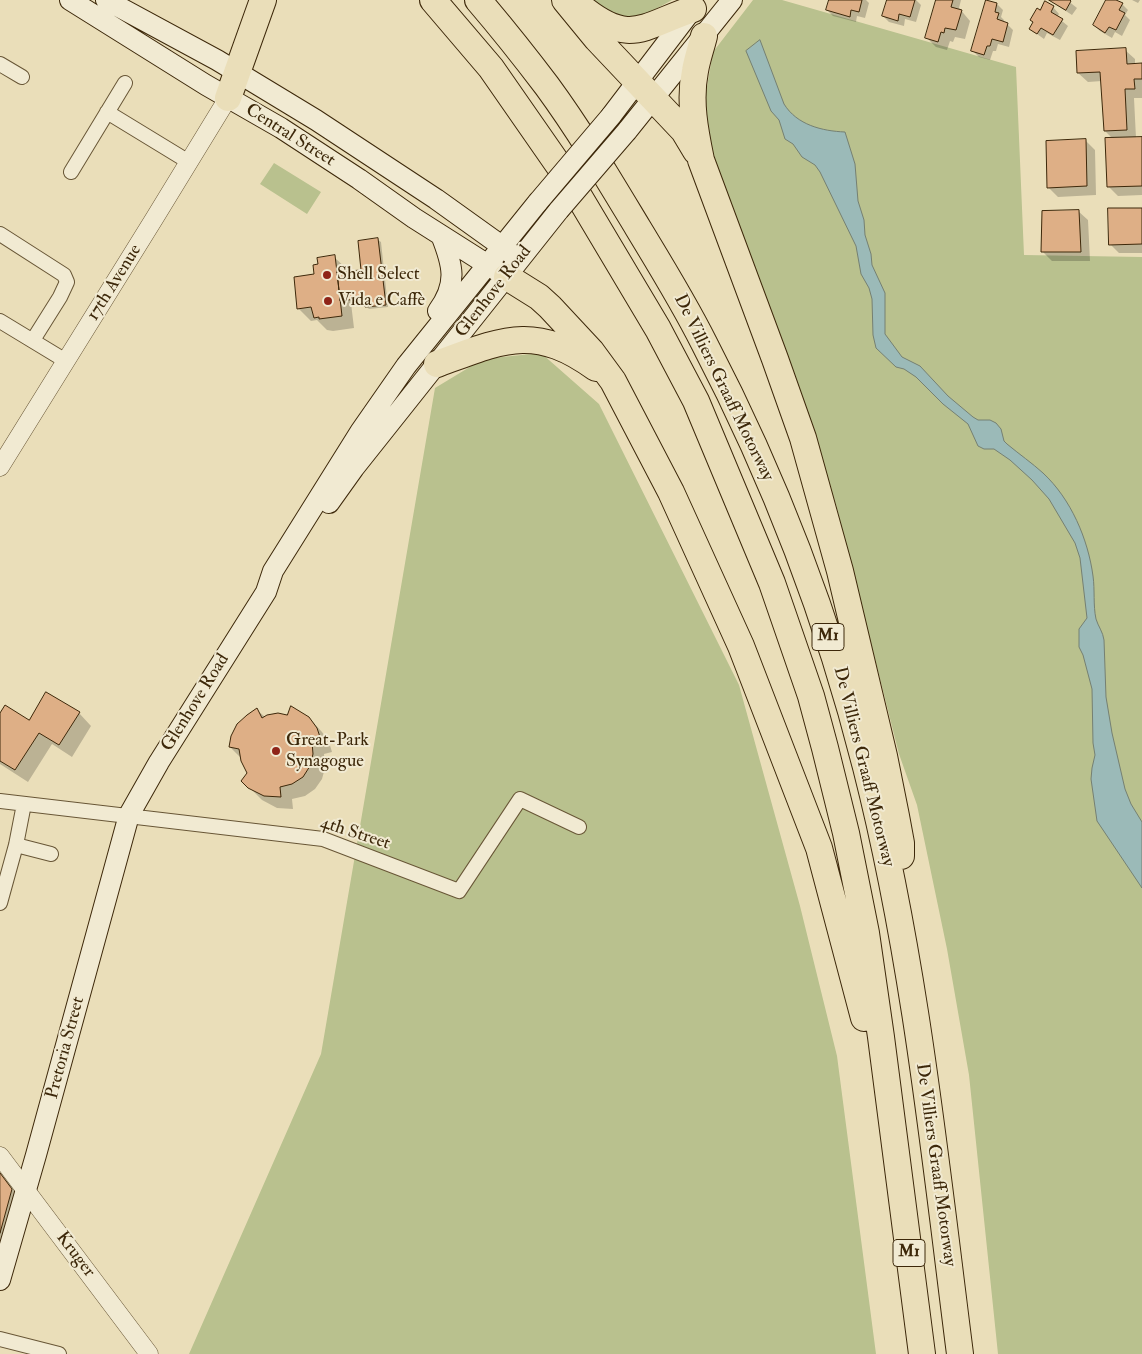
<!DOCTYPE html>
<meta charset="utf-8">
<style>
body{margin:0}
canvas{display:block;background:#eadeb9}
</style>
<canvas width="1142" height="1354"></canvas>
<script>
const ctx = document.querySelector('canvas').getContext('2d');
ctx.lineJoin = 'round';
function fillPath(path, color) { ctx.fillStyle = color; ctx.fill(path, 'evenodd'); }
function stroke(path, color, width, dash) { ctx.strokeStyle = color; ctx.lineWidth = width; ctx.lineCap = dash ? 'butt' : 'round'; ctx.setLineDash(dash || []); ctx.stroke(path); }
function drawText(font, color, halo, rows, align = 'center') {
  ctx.font = font + ' "IM FELL Double Pica",serif'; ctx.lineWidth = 4; ctx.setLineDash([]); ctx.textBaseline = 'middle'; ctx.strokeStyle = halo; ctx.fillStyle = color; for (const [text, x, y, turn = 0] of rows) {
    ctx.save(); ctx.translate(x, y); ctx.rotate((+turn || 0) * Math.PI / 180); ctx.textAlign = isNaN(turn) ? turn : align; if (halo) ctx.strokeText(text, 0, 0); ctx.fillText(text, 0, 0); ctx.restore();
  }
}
fillPath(new Path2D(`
 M586,0H672L647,14L623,22Z
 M753,0H782L1016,67L1024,255L1142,257V1354H998L969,1075L947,949L917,805L899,754L836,505L793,375L712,158L702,115L713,52Z
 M274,163L321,192L307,214L260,184Z
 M541,353L599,404L739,685L800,906L837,1056L876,1354H189L321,1054L435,388L483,359Z`), '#b9c18e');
const water = new Path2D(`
 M760,40L784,104C797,125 822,131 845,132L855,164L858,201L864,220L865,235L871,254L872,265L885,293V334L902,357L920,366L948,396L973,417L978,420H990L996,423L1001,429L1004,441L1007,444C1019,454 1032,463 1043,473C1071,499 1088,539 1093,576C1095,590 1093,605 1096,619C1098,626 1103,632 1104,640L1106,697L1112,733L1125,789L1131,804L1142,822V888L1097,821L1091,779L1092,768L1095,755L1093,743L1092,689L1083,655L1079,647V629L1087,618L1080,558L1075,543L1049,499L1032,480L1010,460L994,449H984L978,446L968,424L943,404L916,377L904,369L896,367L876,348L873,335L872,299L869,288L861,274L856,246L820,172L815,165L802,157L793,144L785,139L779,120L771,111L746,51Z`);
fillPath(water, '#9bbab8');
stroke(water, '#758072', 1);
fillPath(new Path2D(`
 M830,0H866L869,3L865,18L857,16L856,22L833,16L827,10Z
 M888,0H916L921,5L916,22L905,19L904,26L889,22L883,16Z
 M937,0H961L959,8L970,21L965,39L955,37L953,42L950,41L947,50L936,47L926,37Z
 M1049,0H1067L1077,8L1072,15Z
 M1107,0H1114L1122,4L1128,10L1125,15L1130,20L1122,36L1115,32L1112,38L1100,31L1094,25Z
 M1132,0H1140L1138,3Z
 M997,4L1003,10L1001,17L1004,20L1003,23L1007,24L1013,30L1009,47L998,44L996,51H993L990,60L979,57L973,51Z
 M1053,7L1059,14L1057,17L1068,26L1060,40L1047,33L1044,39L1030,29L1040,12Z
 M1125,50L1135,59V65L1142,64V98H1134L1136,138H1142V195L1118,196L1108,186L1113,139L1105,131L1102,81L1088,82L1078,73Z
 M1086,141L1095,150L1096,195L1058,197L1048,187Z
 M1142,209V253H1119L1110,244Z
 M1078,211L1088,220L1090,261H1052L1043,252Z
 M378,240L381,242L388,307L369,309L367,307L366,301L351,303L354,328L333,331L327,330L317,320L311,321L298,308L315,275L334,257L347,269V272L362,271Z
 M257,710L265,717L309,718L322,732L329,742L332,752L324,754L325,768L322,779L315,789L305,796L292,799L293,809L277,808L262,800L243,781L248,773L242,759L230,747Z
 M79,713L91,726L72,757L52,744L28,782L0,764V715L29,722Z
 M0,1172L24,1202L0,1291Z`), '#0003');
const building = new Path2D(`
 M829,0H862L859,12L851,10L850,17L826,10Z
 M887,0H915L910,17L899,14L898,21L882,16Z
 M936,0H953L951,7L962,10L956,30L945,28L944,33L941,32L938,42L925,38Z
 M986,0L997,3L995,12L999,13L997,19L1008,23L1003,42L992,39L990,46H987L984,55L971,51Z
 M1049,0H1070L1071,1L1066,10Z
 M1106,0H1116L1123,3L1119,10L1125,13L1116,30L1109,27L1105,33L1093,25Z
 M1045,1L1054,6L1051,12L1063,19L1053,35L1041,28L1037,34L1029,29L1033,22L1030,20L1037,8L1040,10Z
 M1126,48L1127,64L1142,63V79H1134L1135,89H1125L1127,130L1104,131L1100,72L1077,73L1076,51Z
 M1142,137V186L1107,187L1105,138Z
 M1086,139L1087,186L1047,188L1046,141Z
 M1108,208H1142V244L1109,245Z
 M1079,210L1081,252H1041L1042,211Z
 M378,238L386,305L365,307L364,298L340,301L337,272L361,270L358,241Z
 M335,255L342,316L319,319V317L314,318L311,307L297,309L294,277L314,274L313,265L318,264L317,258Z
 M46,692L80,712L59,745L39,733L15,770L0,761V713L5,705L29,720Z
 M291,706L309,717L317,728L321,740L312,742L313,754L310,766L303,777L292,784L280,787L281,797L264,796L248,788L241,781L247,773L241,761L239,749L229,747L231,736L237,724L247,715L257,708L262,718L267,715L278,713L287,715Z
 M0,1173L12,1189L0,1233Z`);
fillPath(building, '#deaf86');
stroke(building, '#3d280a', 1);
const minor = new Path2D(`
 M0,64L22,77
 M107,112L189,162
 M71,172L125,83
 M0,234L64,275L67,282L60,297L33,340
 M0,321L66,361
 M0,801L323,839L459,891L520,799L579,827
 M16,845L51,854
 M0,903L16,845L24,804
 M0,1339L59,1354`);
const tertiary = new Path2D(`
 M0,467L154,219L228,98
 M0,1156L149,1354`);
const secondary = new Path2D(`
 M70,0L206,85L281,128L359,179L414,218L499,272
 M106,0L217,60L316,120L436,199L503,247L519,260
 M611,116L694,7
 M627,131L732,0
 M438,311C458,284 453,265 441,235
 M329,503L354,468L559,210
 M0,1280L36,1155L129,815L159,762L266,592L273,571L360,432L406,366L538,202`);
const motorway = new Path2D(`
 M433,0L491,68L571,183L658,329L696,401L772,583L811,696L825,748L846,833L866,933L881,1037L922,1354
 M478,0C502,28 525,57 547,86C580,131 609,180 638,228C661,266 684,303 704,343C774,477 829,621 866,767C915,959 935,1158 960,1354
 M565,0L597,39L684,131L696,151
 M581,7C630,47 643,26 693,9
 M704,36C701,48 697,59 695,71C689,101 695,131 701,160L775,359L803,438L840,571L884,756L896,816L901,843V856
 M228,98L263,0
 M507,277L539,297L550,307L591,351L613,381L671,492L741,646L819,848L864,1018
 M437,364C502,340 534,323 596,368`);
stroke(minor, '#685636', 16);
stroke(tertiary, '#685636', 19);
stroke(secondary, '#3d280a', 22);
stroke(motorway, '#3d280a', 28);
stroke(minor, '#f1ead2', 14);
stroke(tertiary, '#f1ead2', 18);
stroke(secondary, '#f1ead2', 20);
stroke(motorway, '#eadeb9', 26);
const secondaryBridge = new Path2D(`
 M538,202L611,116
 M559,210L627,131`);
stroke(secondaryBridge, '#3d280a', 22, []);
stroke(secondaryBridge, '#f1ead2', 20);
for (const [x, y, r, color] of [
 [327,275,5,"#8f2418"],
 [328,301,5,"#8f2418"],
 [276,751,5,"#8f2418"]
]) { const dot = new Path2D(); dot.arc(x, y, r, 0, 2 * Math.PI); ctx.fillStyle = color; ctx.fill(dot); stroke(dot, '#f1ead2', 2); }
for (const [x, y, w] of [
 [828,637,32],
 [909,1253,32]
]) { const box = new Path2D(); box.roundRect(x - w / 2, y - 13.5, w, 27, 4); ctx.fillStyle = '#f1ead2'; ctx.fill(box); stroke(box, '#3d280a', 1); }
drawText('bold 16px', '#3d280a', null, [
 ["M1",828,637],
 ["M1",909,1253]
]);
drawText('18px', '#3d280a', '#f1ead2', [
 ["Central Street",290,136,32],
 ["17th Avenue",115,283,-58],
 ["Glenhove Road",494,292,-52],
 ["De Villiers Graaff Motorway",723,388,64],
 ["Glenhove Road",196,703,-58],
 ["De Villiers Graaff Motorway",863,767,76],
 ["4th Street",355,834,18],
 ["Pretoria Street",66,1048,-75],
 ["De Villiers Graaff Motorway",935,1165,82],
 ["Kruger",75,1255,53]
]);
drawText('18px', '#3d280a', '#f1ead2', [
 ["Shell Select",337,275],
 ["Vida e Caffè",338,301],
 ["Great-Park",286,741],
 ["Synagogue",286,762]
], 'left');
</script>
